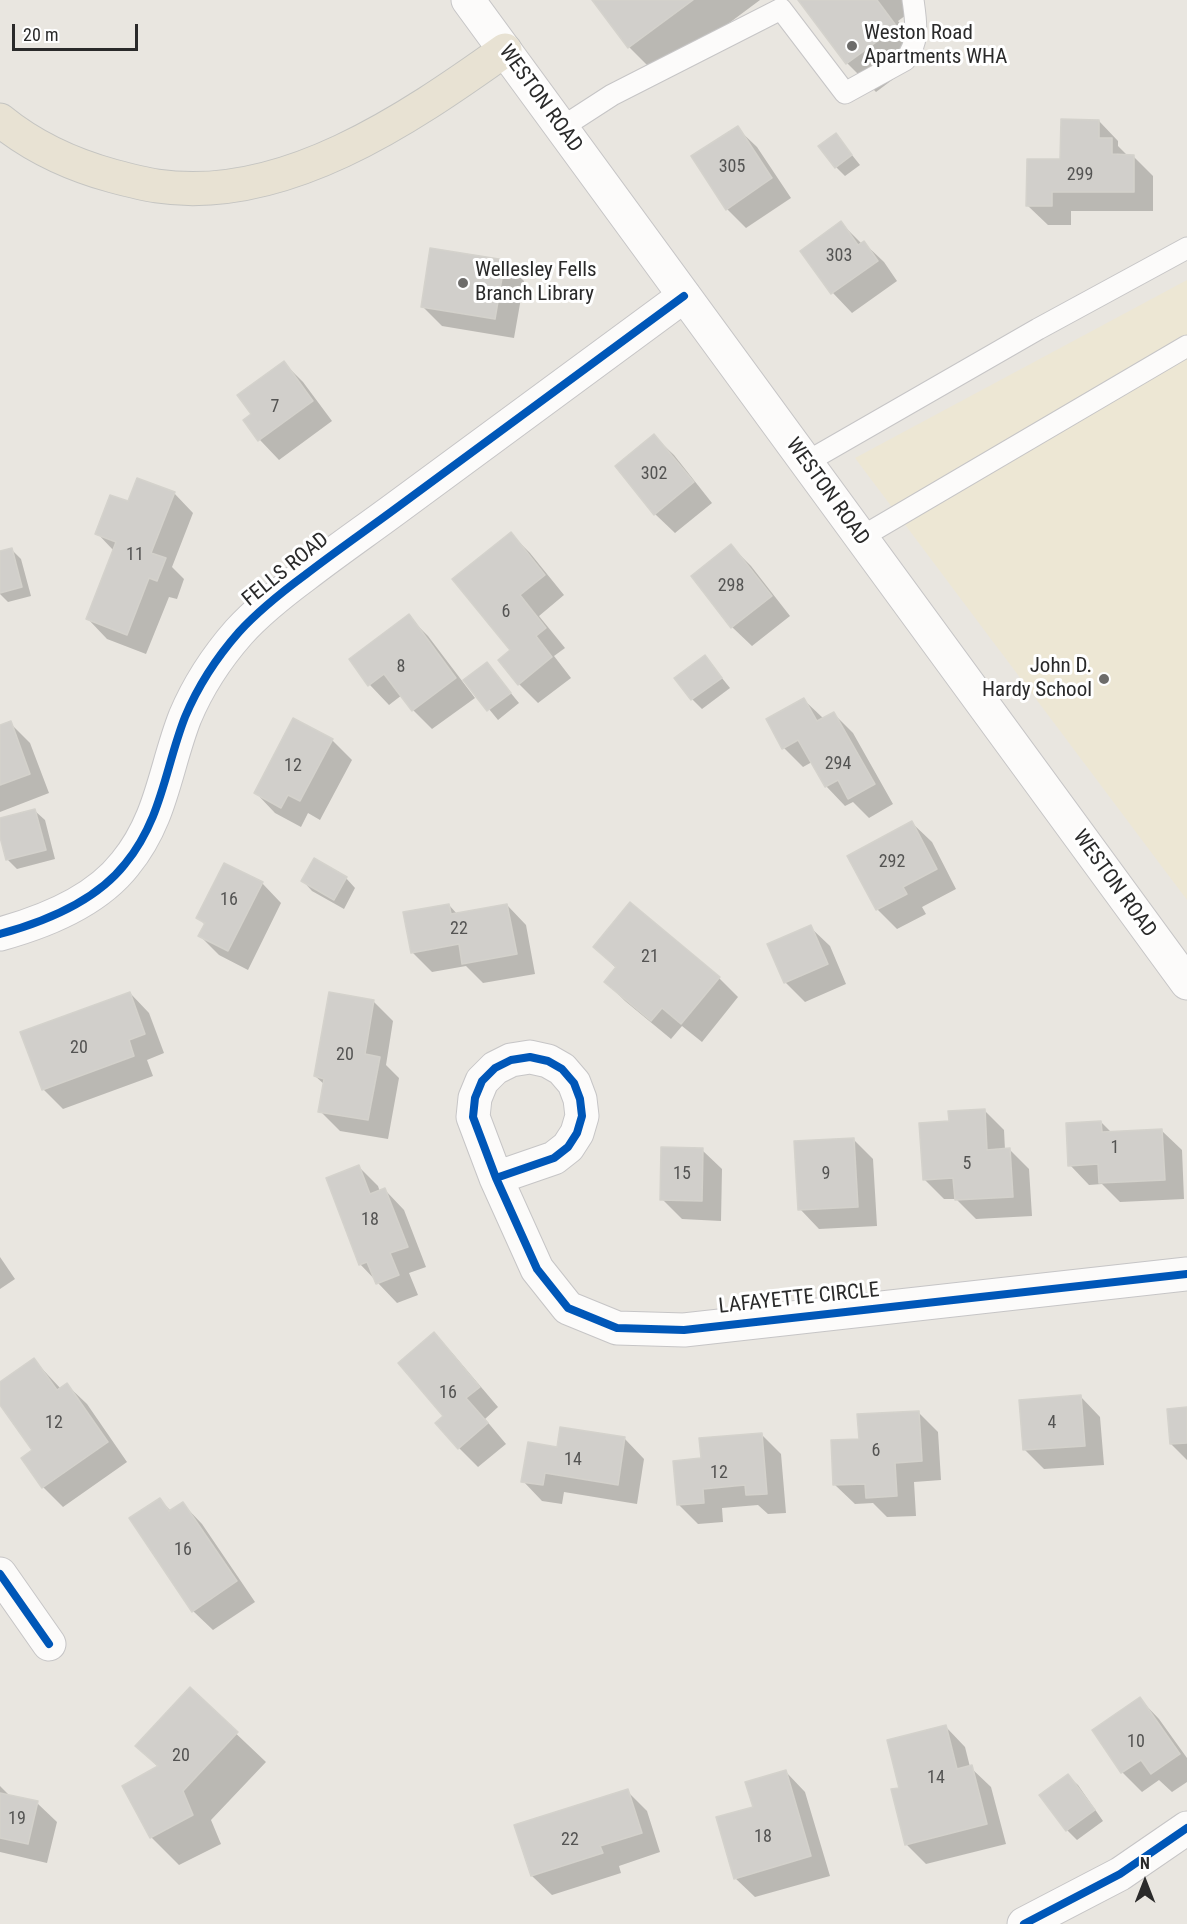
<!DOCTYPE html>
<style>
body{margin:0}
#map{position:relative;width:1187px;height:1924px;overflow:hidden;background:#e9e6e0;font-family:"Roboto Condensed",sans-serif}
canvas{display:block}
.north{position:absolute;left:1115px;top:1852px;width:60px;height:60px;-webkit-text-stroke:4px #fff;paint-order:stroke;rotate:0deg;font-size:16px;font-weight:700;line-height:24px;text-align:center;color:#2a2a2a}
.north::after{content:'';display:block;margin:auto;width:21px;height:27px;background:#2a2a2a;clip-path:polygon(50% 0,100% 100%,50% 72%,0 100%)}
.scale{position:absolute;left:12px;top:24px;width:126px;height:27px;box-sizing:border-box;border:3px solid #2a2a2a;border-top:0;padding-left:8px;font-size:18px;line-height:21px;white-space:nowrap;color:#2a2a2a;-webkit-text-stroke:4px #fff;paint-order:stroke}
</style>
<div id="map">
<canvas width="1187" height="1924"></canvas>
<div class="north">N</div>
<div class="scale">20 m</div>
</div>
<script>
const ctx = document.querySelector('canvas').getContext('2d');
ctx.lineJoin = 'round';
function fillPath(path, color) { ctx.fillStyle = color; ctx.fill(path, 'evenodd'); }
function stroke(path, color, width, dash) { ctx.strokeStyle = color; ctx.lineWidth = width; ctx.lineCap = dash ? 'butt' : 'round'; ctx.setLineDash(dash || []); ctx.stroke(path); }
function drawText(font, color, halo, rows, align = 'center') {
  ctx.font = font + ' "Roboto Condensed",sans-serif'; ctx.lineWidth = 6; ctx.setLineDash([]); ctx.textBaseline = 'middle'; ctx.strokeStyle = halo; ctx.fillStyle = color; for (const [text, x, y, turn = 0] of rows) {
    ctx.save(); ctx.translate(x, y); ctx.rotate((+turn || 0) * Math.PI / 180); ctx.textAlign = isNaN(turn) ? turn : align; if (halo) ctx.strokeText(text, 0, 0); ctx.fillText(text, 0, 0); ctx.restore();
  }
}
fillPath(new Path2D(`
 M1187,280V900L855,458Z`), '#ede7d4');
fillPath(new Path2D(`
 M594,0H760L658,76L629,47Z
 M800,0H919L921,4L898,21L924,56L876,92L847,63Z
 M1099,121L1118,141V146L1128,156L1134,157L1153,176V211H1071V225H1048L1028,206Z
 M737,128L757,147L791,198L746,228L727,209Z
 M836,135L860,165L845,176L836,167Z
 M841,223L862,244L864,243L884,262L897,281L852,313L833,293L802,251Z
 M504,261L524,281L514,338L442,326L422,306Z
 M284,363L303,382L332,421L279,460L260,440L245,420L253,414Z
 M654,436L674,455L712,503L675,533L655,514Z
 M174,493L193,513L172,567L184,579L177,599L169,597L146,654L107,639L88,619L114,551L97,533L128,503Z
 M511,534L530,553L564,595L539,616L565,648L554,656L571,678L538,703L519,684L512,650Z
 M731,546L751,566L790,616L752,646L732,627Z
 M11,549L21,559L31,596L8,602L0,594V552Z
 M408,616L428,636L475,698L432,729L413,710L402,695L389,705L370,685L351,660Z
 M705,657L730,688L702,709L692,699Z
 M487,664L519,703L498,720L465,680Z
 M804,700L824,719L834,714L853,733L893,804L869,818L853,802L845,806L826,786L812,762L803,767L784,748Z
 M10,723L30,743L49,793L0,812V727Z
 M332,740L352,760L320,820L308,813L301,827L275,813L256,793Z
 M35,811L45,820L55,859L17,869L7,859L0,832V820Z
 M912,823L932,842L956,889L922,907L926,914L897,929L877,909Z
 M346,878L355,888L344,909L312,891L303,881Z
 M262,883L281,903L248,970L219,955L200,936L205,925L198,917Z
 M449,905L458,915L507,905L526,925L535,974L483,983L466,966L432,972L412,952Z
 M810,927L830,946L846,984L805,1002L785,982Z
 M595,947L719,978L738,997L702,1042L682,1026L671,1039L625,1001L606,982L617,969Z
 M130,993L149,1013L164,1053L147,1060L153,1076L63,1109L43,1089Z
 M373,1001L393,1021L386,1065L399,1078L388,1139L340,1131L320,1111L325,1085L315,1076Z
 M984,1110L1004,1130L1005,1150H1010L1029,1169L1032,1216L976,1219L956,1199H944L925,1180L950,1123Z
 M1101,1122L1112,1133L1162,1131L1182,1150L1184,1199L1120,1202L1102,1184L1089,1185L1070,1165Z
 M853,1139L873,1159L877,1226L819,1229L800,1209Z
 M702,1150L722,1169L721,1221L682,1219L662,1199Z
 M359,1167L378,1186L380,1192L385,1190L404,1210L426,1267L409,1273L418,1295L397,1303L360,1264Z
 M0,1257L15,1279L0,1289Z
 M434,1334L453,1354L498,1407L485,1419L506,1444L478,1467L459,1448L445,1416Z
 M34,1360L61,1389L67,1385L87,1404L127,1462L63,1507L43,1487L34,1450L0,1402V1384Z
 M1081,1397L1100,1417L1104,1465L1044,1469L1024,1449Z
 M1187,1409V1460L1171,1444Z
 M918,1412L938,1432L941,1480L914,1482L916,1516L887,1517L873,1503L855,1504L835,1485L860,1440Z
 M562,1429L625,1439L644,1459L637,1504L564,1492L562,1504L542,1501L523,1481L558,1449Z
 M761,1434L781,1454L786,1513L768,1514L758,1505L722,1508L723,1522L698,1524L678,1504L703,1459Z
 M160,1500L172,1512L183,1504L202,1524L255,1602L213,1630L193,1611Z
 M190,1690L266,1762L211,1820L221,1844L179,1865L151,1837L159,1768L138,1746Z
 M1140,1699L1159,1719L1187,1758V1782L1172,1792L1159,1780L1142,1792L1122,1772L1094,1731Z
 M946,1727L965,1747L970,1767L991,1787L1006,1844L926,1864L906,1844L901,1789Z
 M786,1772L805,1792L830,1876L755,1897L735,1878L755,1808Z
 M1068,1776L1078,1785L1103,1821L1077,1840L1067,1830L1041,1795Z
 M0,1786L11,1797L37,1803L57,1822L47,1863L0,1852Z
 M627,1791L647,1811L660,1852L619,1866L621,1873L552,1895L532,1876Z`), '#0003');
const building = new Path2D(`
 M592,0H693L628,48Z
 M798,0H877L897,27L846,64Z
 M1061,119L1099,120V138H1112V154L1134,155V192H1052V206H1026L1027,159H1060Z
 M738,126L772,178L726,210L691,156Z
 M836,133L852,155L835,168L818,146Z
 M841,221L858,245L864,241L878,261L831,294L800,251Z
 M430,248L505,260L495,319L421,307Z
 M284,361L313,401L258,441L243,420L251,414L237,395Z
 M654,434L694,482L654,515L615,466Z
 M137,478L175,492L151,553L166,558L157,581L149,578L127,635L86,619L116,542L95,534L110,495L128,501Z
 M511,532L545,575L520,595L546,628L536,636L552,657L518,685L498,660L510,650L452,579Z
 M731,544L772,596L731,628L691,576Z
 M12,548L22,587L0,593V551Z
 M409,614L456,678L412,711L384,674L368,686L349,659Z
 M705,655L722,678L691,700L674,678Z
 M487,662L511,693L487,711L463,680Z
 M804,698L817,721L834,712L875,784L848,799L838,780L825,787L798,740L782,749L766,719Z
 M293,718L333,739L300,801L288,795L281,808L254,793Z
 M11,721L30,774L0,785V725Z
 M35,809L46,850L6,860L0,837V818Z
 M912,821L937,869L903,887L907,894L876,910L847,856Z
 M314,858L347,877L334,900L301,881Z
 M224,863L263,882L228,951L198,936L205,923L196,918Z
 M630,902L720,977L681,1024L662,1008L651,1021L604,982L616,967L593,947Z
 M449,904L451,914L507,904L517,954L462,964L459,944L411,953L403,912Z
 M811,925L828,964L784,983L767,944Z
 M130,992L145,1034L129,1040L134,1056L42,1090L20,1032Z
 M329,992L374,1000L365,1054L380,1057L368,1120L318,1112L324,1079L314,1076Z
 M985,1109L987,1150L1010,1148L1013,1197L955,1200L953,1178L923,1180L919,1123L949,1121L948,1111Z
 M1101,1121L1102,1132L1162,1129L1165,1180L1099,1183L1098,1164L1068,1166L1066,1123Z
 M854,1138L858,1207L798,1210L794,1141Z
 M661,1147L703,1148L702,1201L660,1200Z
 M359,1165L370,1194L385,1188L408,1247L390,1253L399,1275L376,1284L367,1262L359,1265L326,1178Z
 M434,1332L480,1387L466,1398L488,1423L458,1449L435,1423L443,1416L398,1363Z
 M34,1358L57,1390L67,1383L108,1442L42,1488L21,1458L32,1450L0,1405V1382Z
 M1081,1395L1085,1446L1023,1450L1019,1400Z
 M1187,1407V1443L1170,1444L1167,1409Z
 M919,1411L922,1461L895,1463L897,1496L866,1498L865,1484L833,1485L831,1440L859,1439L857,1414Z
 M560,1427L625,1437L618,1485L545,1473L543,1485L521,1482L528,1442L557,1447Z
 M762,1433L767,1494L746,1495L745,1485L703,1489L704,1503L677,1505L673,1461L701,1458L699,1438Z
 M160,1498L169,1511L183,1502L237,1581L192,1612L129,1518Z
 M190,1687L238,1732L183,1791L193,1815L150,1838L122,1786L158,1766L135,1746Z
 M1140,1697L1180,1754L1151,1774L1141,1760L1121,1773L1092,1730Z
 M946,1725L957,1769L972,1765L987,1824L905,1845L891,1789L899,1788L887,1740Z
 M786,1770L811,1856L734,1879L716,1817L753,1807L745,1782Z
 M1068,1774L1095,1810L1066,1831L1039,1795Z
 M628,1789L642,1833L600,1846L603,1853L531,1876L514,1825Z
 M0,1793L38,1801L28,1844L0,1838Z`);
fillPath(building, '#d1cfcb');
stroke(building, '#d4d2cc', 1.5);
const service = new Path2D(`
 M561,128L612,95L781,9L845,93L905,60C920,43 916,21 913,0
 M805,463L1038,329L1187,248
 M860,538L1187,346`);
const minor = new Path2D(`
 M0,934C44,922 96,901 125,864C162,819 165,768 185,717C198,686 217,657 239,632C259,610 282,592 305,575C336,551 368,529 399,506C494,436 589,366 684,296
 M496,1178L554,1158L568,1147L577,1133L582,1116L580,1099L574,1083L562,1069L548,1061L530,1057L511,1060L495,1068L482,1081L475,1098L473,1117L496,1178L537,1269L568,1308L617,1328L684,1330L1187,1274
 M0,1574L49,1644
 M1024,1924L1120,1874L1187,1828`);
const secondary = new Path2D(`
 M468,0L1187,983`);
const trunk = new Path2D(`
 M0,120C33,147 73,165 113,176C128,180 143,184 157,186C283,205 408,119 505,50`);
stroke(service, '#c6c5c6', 23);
stroke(minor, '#c6c5c6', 35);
stroke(secondary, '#c6c5c6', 35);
stroke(trunk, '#c4c4c1', 35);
stroke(service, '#fcfbfa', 21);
stroke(minor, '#fcfbfa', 33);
stroke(secondary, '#fcfbfa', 33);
stroke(trunk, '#e8e2d3', 33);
stroke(new Path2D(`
 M0,934C44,922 96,901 125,864C162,819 165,768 185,717C198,686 217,657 239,632C259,610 282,592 305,575C336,551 368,529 399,506C494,436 589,366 684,296
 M496,1178L554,1158L568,1147L577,1133L582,1116L580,1099L574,1083L562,1069L548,1061L530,1057L511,1060L495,1068L482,1081L475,1098L473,1117L496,1178L537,1269L568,1308L617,1328L684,1330L1187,1274
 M0,1574L49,1644
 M1024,1924L1120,1874L1187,1828`), '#0057b8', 8);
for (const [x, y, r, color] of [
 [852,46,6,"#6d6c6a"],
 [463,283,6,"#6d6c6a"],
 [1104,679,6,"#6d6c6a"]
]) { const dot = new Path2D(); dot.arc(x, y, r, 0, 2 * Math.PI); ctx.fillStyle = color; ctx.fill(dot); stroke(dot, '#fff', 2); }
drawText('18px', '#545453', null, [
 ["305",732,167],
 ["299",1080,175],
 ["303",839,256],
 ["7",275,407],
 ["302",654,474],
 ["11",135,555],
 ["298",731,586],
 ["6",506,612],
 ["8",401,667],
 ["294",838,764],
 ["12",293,766],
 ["292",892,862],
 ["16",229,900],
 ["22",459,929],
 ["21",650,957],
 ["20",79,1048],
 ["20",345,1055],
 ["1",1115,1148],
 ["5",967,1164],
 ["15",682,1174],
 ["9",826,1174],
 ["18",370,1220],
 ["16",448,1393],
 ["12",54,1423],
 ["4",1052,1423],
 ["6",876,1451],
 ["14",573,1460],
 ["12",719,1473],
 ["16",183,1550],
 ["10",1136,1742],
 ["20",181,1756],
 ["14",936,1778],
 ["19",17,1819],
 ["18",763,1837],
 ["22",570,1840]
]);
drawText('21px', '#2a2a2a', '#fff', [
 ["Weston Road",864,34],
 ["Apartments WHA",864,58],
 ["Wellesley Fells",475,271],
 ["Branch Library",475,295],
 ["John D.",1092,667,"right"],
 ["Hardy School",1092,691,"right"]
], 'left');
drawText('21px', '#2a2a2a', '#fff', [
 ["WESTON ROAD",540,99,54],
 ["WESTON ROAD",827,492,54],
 ["FELLS ROAD",286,570,-39],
 ["WESTON ROAD",1114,884,54],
 ["LAFAYETTE CIRCLE",799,1299,-6]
]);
</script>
